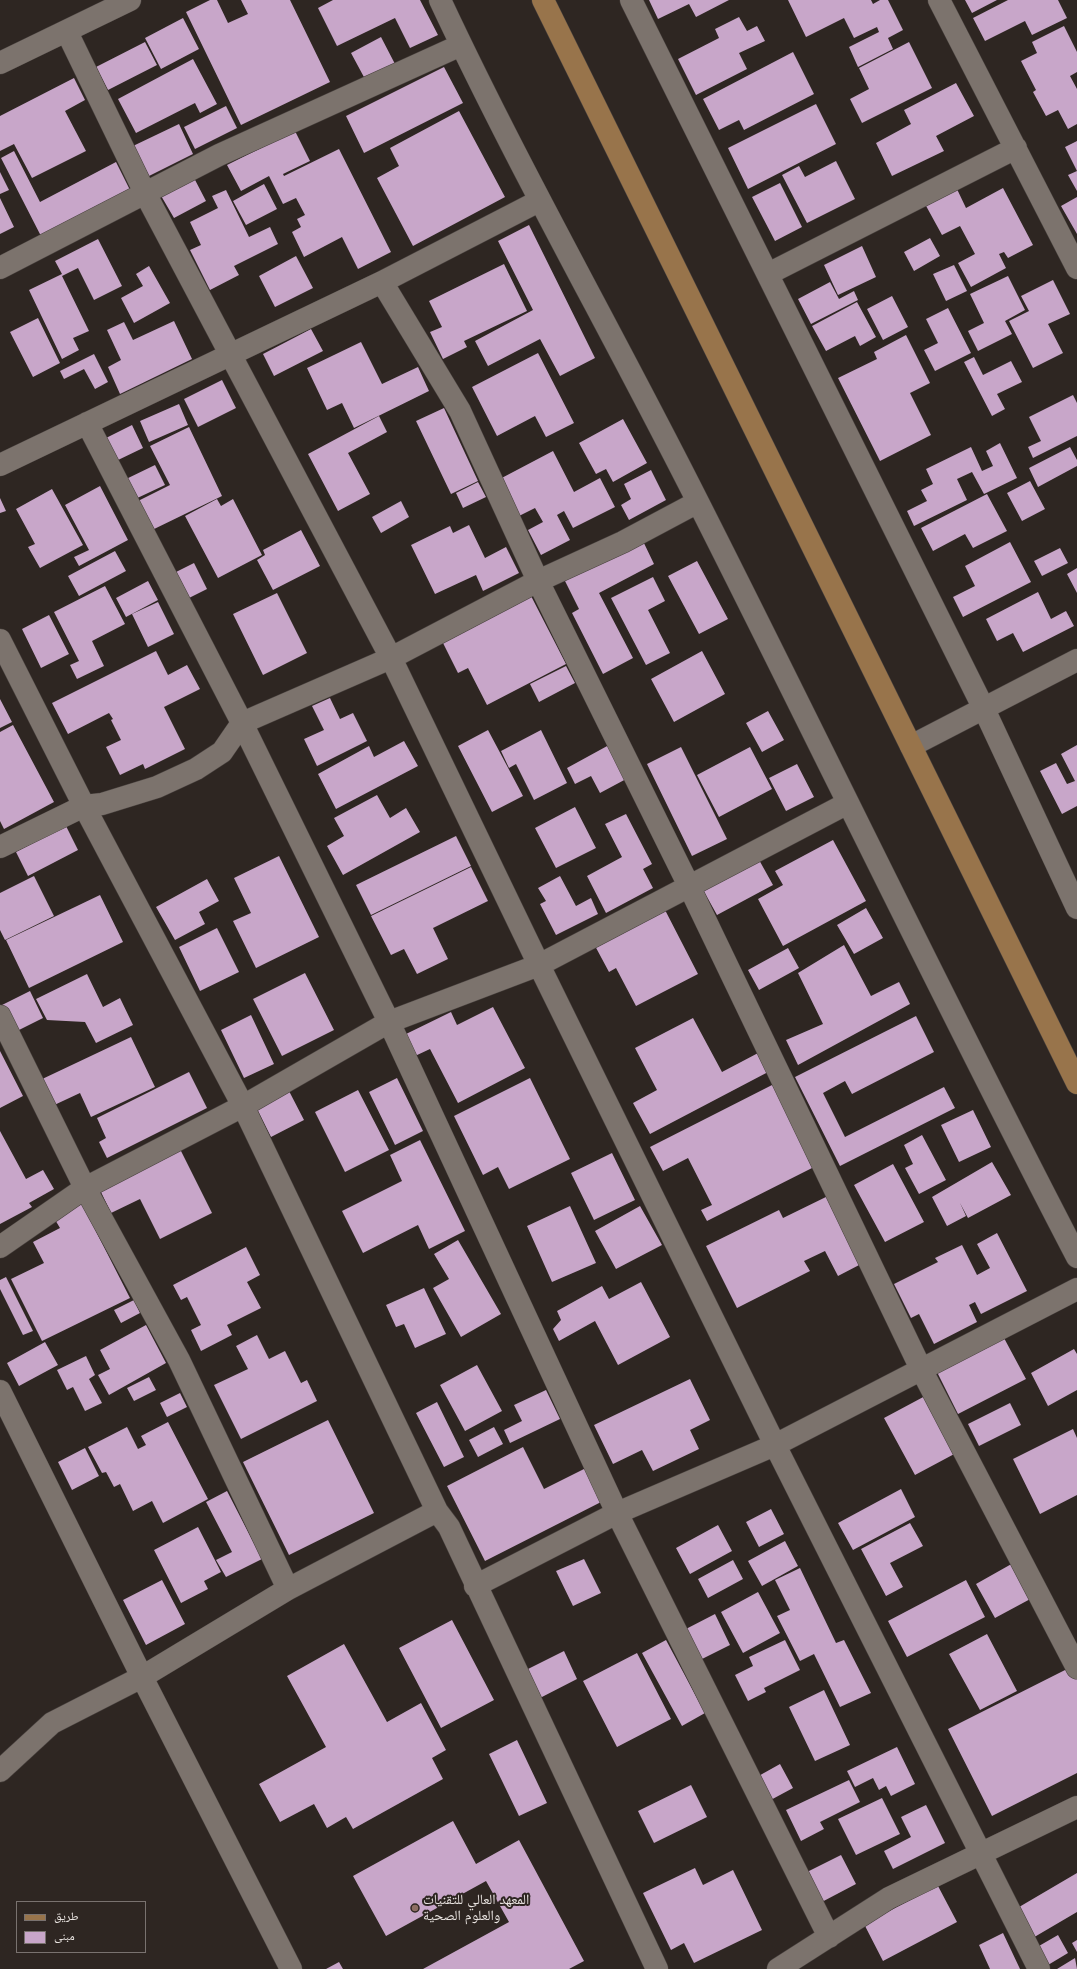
<!DOCTYPE html>
<meta charset="utf-8">
<style>
body{margin:0}
#map{position:relative;width:1077px;height:1969px;overflow:hidden;background:#2e2622;font-family:Inter,"Noto Naskh Arabic",sans-serif}
canvas{display:block}
.legend{position:absolute;left:16px;top:1901px;width:130px;height:52px;box-sizing:border-box;background:#2e2622;border:1px solid #79726f;margin:0;padding:5px 7px;list-style:none;font-size:12px;color:#eae5e2}
.legend li{display:flex;align-items:center;gap:8px;height:20px}
.legend b{width:20px;border:1px solid #79726f}
</style>
<div id="map">
<canvas width="1077" height="1969"></canvas>
<ul class="legend">
<li><b style="height:5px;background:#98744b"></b>طريق</li>
<li><b style="height:11px;background:#c8a6c9"></b>مبنى</li>
</ul>
</div>
<script>
const ctx = document.querySelector('canvas').getContext('2d');
ctx.lineJoin = 'round';
function fillPath(path, color) { ctx.fillStyle = color; ctx.fill(path, 'evenodd'); }
function stroke(path, color, width, dash) { ctx.strokeStyle = color; ctx.lineWidth = width; ctx.lineCap = dash ? 'butt' : 'round'; ctx.setLineDash(dash || []); ctx.stroke(path); }
function drawText(font, color, halo, rows, align = 'center') {
  ctx.font = font + ' Inter,"Noto Naskh Arabic",sans-serif'; ctx.lineWidth = 4; ctx.setLineDash([]); ctx.textBaseline = 'middle'; ctx.strokeStyle = halo; ctx.fillStyle = color; for (const [text, x, y, turn = 0] of rows) {
    ctx.save(); ctx.translate(x, y); ctx.rotate((+turn || 0) * Math.PI / 180); ctx.textAlign = isNaN(turn) ? turn : align; if (halo) ctx.strokeText(text, 0, 0); ctx.fillText(text, 0, 0); ctx.restore();
  }
}
fillPath(new Path2D(`
 M210,0H217L228,23L248,14L241,0H290L330,82L241,125L186,12Z
 M333,0H420L438,35L410,48L395,18L337,46L318,8Z
 M649,0H729L696,17L689,4L658,19Z
 M788,0H871L873,4L880,0H888L903,30L888,38L893,49L858,67L849,47L879,32L877,27L854,38L844,18L806,37Z
 M965,0H997L972,13Z
 M1008,0H1058L1067,18L1032,35L1025,21L985,41L973,18Z
 M739,17L747,31L757,26L765,41L739,53L747,69L696,95L678,59L719,38L715,29Z
 M183,18L199,49L161,69L145,38Z
 M1064,26L1077,52V72L1070,76L1077,89V124L1068,129L1058,110L1046,116L1033,92L1036,90L1021,61L1037,53L1032,42Z
 M381,37L395,64L365,79L351,53Z
 M145,42L157,65L108,90L96,67Z
 M909,42L932,88L862,123L850,99L869,89L859,68Z
 M793,52L814,94L744,130L739,120L719,130L703,99Z
 M193,59L217,104L200,113L195,103L136,133L118,99Z
 M444,67L463,103L364,153L346,116Z
 M74,78L85,100L65,111L86,151L32,178L14,144L0,151V116Z
 M956,83L974,116L936,136L944,151L892,176L876,143L911,124L904,110Z
 M816,104L836,144L748,189L728,148Z
 M226,106L237,128L195,149L184,127Z
 M459,111L505,197L413,246L377,178L399,166L390,148Z
 M179,124L193,154L147,177L133,146Z
 M295,131L310,161L283,174L284,176L339,149L391,252L358,269L342,237L304,257L292,232L301,227L297,219L305,215L296,198L283,204L269,176L241,191L227,165Z
 M1077,141V171L1065,147Z
 M14,151L40,202L116,162L132,194L43,240L1,158Z
 M836,161L855,199L807,223L782,175L799,166L805,177Z
 M1077,171V191L1068,175Z
 M0,172L9,190L0,194Z
 M193,176L206,201L174,218L160,194Z
 M780,183L802,227L775,241L752,197Z
 M264,184L277,209L246,225L233,201Z
 M956,187L966,208L1003,188L1033,245L1008,258L1004,252L999,254L1006,268L971,287L958,263L975,254L960,226L942,235L925,204Z
 M226,190L249,237L270,227L278,244L234,266L239,275L210,290L190,250L201,245L190,222L218,208L212,196Z
 M1077,197V234L1061,206Z
 M0,198L14,227L0,234Z
 M529,225L595,358L560,376L540,339L488,366L475,341L533,310L498,241Z
 M930,238L940,256L914,271L904,252Z
 M98,239L122,286L94,300L78,268L62,276L89,331L73,338L79,350L62,359L29,290L62,274L55,261Z
 M862,246L876,277L838,295L824,265Z
 M296,256L313,288L275,307L259,276Z
 M504,264L527,311L464,341L467,347L443,359L430,332L442,327L429,301Z
 M954,265L967,291L946,301L933,274Z
 M149,266L170,303L134,323L121,298L143,286L136,274Z
 M1008,276L1025,310L1005,321L1012,334L978,351L968,331L984,323L970,294Z
 M1053,280L1070,314L1048,324L1063,353L1033,368L1009,321L1029,311L1021,296Z
 M830,282L839,299L854,291L858,300L811,324L798,299Z
 M892,296L908,327L883,340L867,309Z
 M857,302L876,337L860,346L855,336L826,351L812,326Z
 M948,308L971,353L935,371L924,350L938,343L926,319Z
 M38,318L60,363L33,377L10,332Z
 M174,321L192,359L120,394L108,367L121,360L107,330L124,322L133,340Z
 M311,329L323,351L274,376L263,354Z
 M906,335L930,383L910,393L931,435L880,461L838,378L877,359L874,352Z
 M361,342L382,384L418,367L429,391L354,428L342,403L327,410L307,368Z
 M538,353L574,423L546,437L535,416L497,436L472,387Z
 M94,354L108,382L95,389L84,369L64,379L60,371Z
 M974,357L983,375L1011,361L1022,382L997,394L1005,409L992,416L964,362Z
 M222,380L236,408L198,427L184,399Z
 M1073,395L1077,403V436L1033,458L1028,447L1041,441L1029,417Z
 M179,404L188,425L149,442L140,421Z
 M444,408L478,481L451,494L416,421Z
 M379,416L387,432L348,453L370,494L338,511L308,454Z
 M623,419L647,463L613,482L606,469L596,474L579,443Z
 M132,425L143,448L116,461L104,439Z
 M189,427L222,496L150,531L136,502L170,485L150,446Z
 M1000,443L1017,478L984,494L972,472L957,479L967,500L914,526L907,511L927,501L921,490L933,484L926,469L971,447L982,471L993,466L986,451Z
 M1070,447L1077,460V466L1038,487L1029,468Z
 M553,451L574,492L600,478L615,507L573,528L564,511L557,515L570,540L541,555L528,530L543,522L535,508L515,518L496,481Z
 M155,465L165,485L131,501L122,481Z
 M651,470L666,500L629,520L621,505L631,499L624,484Z
 M1030,481L1045,509L1022,521L1007,493Z
 M478,482L486,497L463,508L456,493Z
 M100,486L128,540L79,566L74,557L89,550L65,505Z
 M52,489L83,545L40,568L28,547L35,544L16,509Z
 M987,494L1007,531L973,548L965,534L933,551L921,528Z
 M0,498L6,511L0,513Z
 M217,499L221,506L233,499L262,555L218,578L185,516Z
 M401,501L409,517L381,533L372,517Z
 M469,525L485,558L506,547L519,573L483,591L476,575L435,594L411,545L450,526L453,533Z
 M301,530L320,566L273,590L257,560L265,555L263,550Z
 M642,539L654,564L599,593L633,658L603,674L572,613L579,609L564,579Z
 M1010,542L1031,582L963,617L953,597L975,586L965,566Z
 M1060,548L1068,563L1042,576L1034,561Z
 M115,551L126,571L79,596L68,576Z
 M697,561L728,619L699,634L668,576Z
 M194,563L207,589L187,599L174,573Z
 M1077,568V593L1067,574Z
 M653,577L665,601L648,610L670,653L646,665L611,598Z
 M148,581L158,600L126,617L116,598Z
 M105,586L125,624L92,641L104,666L77,679L70,665L79,661L54,612Z
 M1038,592L1051,619L1066,611L1074,626L1023,652L1013,633L997,641L986,619Z
 M277,593L307,653L263,675L233,614Z
 M530,594L566,664L487,705L468,668L458,673L441,639Z
 M158,602L174,634L148,647L132,614Z
 M49,615L69,654L41,668L22,629Z
 M156,651L168,675L187,665L200,689L164,707L185,749L145,769L143,764L120,775L106,747L121,740L111,720L113,719L109,713L68,734L52,703Z
 M702,651L725,694L674,722L651,679Z
 M566,666L575,683L539,702L530,684Z
 M330,698L340,719L353,713L367,741L317,766L304,739L324,730L312,706Z
 M0,699L12,722L0,728Z
 M768,711L784,740L762,752L746,723Z
 M13,725L54,802L4,829L0,821V732Z
 M488,730L523,796L492,812L458,746Z
 M541,730L567,783L534,800L516,764L509,768L501,751Z
 M404,741L418,766L336,809L318,774L369,746L374,757Z
 M609,745L628,778L600,793L591,776L575,784L567,768Z
 M1077,745V806L1062,814L1040,771L1056,763L1067,784L1075,781L1061,754Z
 M681,747L727,839L692,856L647,764Z
 M750,747L772,789L719,817L697,775Z
 M797,764L814,797L786,811L769,778Z
 M377,795L390,818L406,808L420,832L343,875L327,846L344,836L334,818Z
 M575,807L596,848L556,868L535,828Z
 M626,814L652,864L643,869L653,888L606,913L587,876L622,857L605,824Z
 M66,826L78,850L28,876L16,852Z
 M456,836L471,866L371,915L356,885Z
 M833,840L866,901L783,946L758,899L783,885L775,871Z
 M279,856L319,937L256,968L233,921L251,913L234,878Z
 M758,858L773,885L717,915L702,888Z
 M471,867L488,901L433,928L448,959L417,974L404,949L391,955L371,916Z
 M34,876L54,916L5,940L0,930V893Z
 M560,876L576,906L591,898L598,914L556,935L540,904L546,901L538,888Z
 M207,879L219,901L199,912L205,924L175,940L156,907Z
 M100,895L123,942L29,988L6,940Z
 M664,908L698,974L636,1006L616,968L609,972L594,944Z
 M866,908L883,938L854,954L837,925Z
 M217,928L239,972L200,991L179,947Z
 M844,945L871,996L899,982L910,1004L798,1065L786,1040L823,1024L798,973Z
 M788,948L799,968L759,990L748,970Z
 M305,973L334,1030L282,1056L253,999Z
 M87,974L103,1007L120,998L133,1025L96,1043L85,1022L47,1020L36,999Z
 M30,991L43,1018L15,1032L2,1005Z
 M493,1007L525,1068L458,1103L430,1049L415,1056L404,1035L451,1012L457,1025Z
 M251,1015L274,1064L244,1078L221,1030Z
 M916,1016L934,1052L852,1094L845,1081L823,1093L845,1137L944,1087L955,1108L840,1166L795,1077Z
 M693,1018L722,1072L760,1052L770,1071L650,1134L633,1103L657,1090L635,1048Z
 M131,1037L155,1087L91,1117L80,1093L50,1107L38,1081Z
 M0,1051L23,1096L0,1108Z
 M189,1072L207,1108L107,1158L99,1142L106,1138L97,1118Z
 M397,1078L423,1131L395,1145L369,1092Z
 M530,1078L570,1159L509,1189L498,1167L483,1175L454,1116Z
 M776,1083L818,1165L707,1221L701,1210L712,1205L688,1158L663,1171L650,1147Z
 M358,1090L389,1150L345,1172L315,1112Z
 M289,1091L304,1120L271,1137L256,1107Z
 M973,1110L991,1147L959,1162L941,1125Z
 M0,1131L26,1179L43,1170L54,1189L29,1203L32,1207L0,1224Z
 M922,1135L946,1180L919,1194L905,1168L913,1164L904,1145Z
 M420,1140L465,1231L429,1249L418,1225L363,1253L342,1211L402,1181L390,1155Z
 M177,1143L212,1213L160,1239L140,1199L111,1213L101,1192L109,1177Z
 M612,1153L635,1200L594,1220L571,1173Z
 M992,1162L1011,1195L968,1218L960,1203L966,1216L947,1226L932,1197Z
 M893,1164L924,1222L885,1242L854,1185Z
 M830,1195L863,1263L838,1276L825,1251L804,1261L810,1271L737,1308L706,1246L779,1210L783,1218Z
 M82,1204L130,1298L42,1341L11,1279L44,1263L33,1242L60,1228L54,1218Z
 M570,1206L596,1263L552,1282L527,1226Z
 M640,1206L662,1245L616,1269L595,1231Z
 M997,1233L1027,1291L981,1314L975,1302L969,1305L977,1322L934,1344L919,1314L911,1318L894,1284L938,1262L935,1258L962,1245L977,1275L990,1268L977,1244Z
 M458,1240L501,1314L461,1337L433,1288L449,1279L434,1254Z
 M246,1247L260,1275L247,1282L261,1308L227,1325L232,1335L201,1351L191,1330L201,1325L187,1297L181,1300L173,1285Z
 M6,1277L33,1331L23,1335L0,1289V1280Z
 M641,1282L670,1337L618,1365L595,1321L559,1341L553,1329L561,1320L557,1311L602,1286L609,1299Z
 M424,1288L446,1334L415,1348L404,1324L396,1327L386,1305Z
 M134,1300L140,1313L121,1323L114,1310Z
 M146,1325L166,1363L109,1395L98,1375L110,1369L100,1350Z
 M257,1335L269,1359L285,1351L301,1383L307,1380L317,1401L241,1439L214,1385L248,1369L236,1346Z
 M1004,1338L1026,1379L958,1414L937,1372Z
 M45,1342L58,1365L19,1386L7,1363Z
 M1074,1349L1077,1354V1390L1048,1406L1031,1373Z
 M86,1356L95,1375L89,1379L102,1403L85,1411L73,1387L67,1390L57,1370Z
 M477,1365L502,1411L465,1431L440,1385Z
 M149,1377L156,1390L134,1401L127,1388Z
 M690,1379L710,1420L690,1430L699,1449L653,1471L642,1450L613,1464L594,1425Z
 M546,1390L560,1419L510,1443L504,1430L522,1421L514,1405Z
 M180,1393L187,1407L167,1417L160,1403Z
 M927,1395L958,1452L915,1475L884,1418Z
 M437,1402L464,1457L444,1467L416,1413Z
 M1010,1403L1021,1425L979,1446L968,1424Z
 M328,1420L374,1513L289,1555L243,1462Z
 M168,1422L208,1499L163,1523L152,1501L133,1511L120,1484L114,1487L106,1472L102,1473L88,1447L127,1427L138,1449L146,1445L141,1436Z
 M494,1427L503,1444L478,1457L469,1440Z
 M1073,1429L1077,1438V1495L1040,1514L1013,1459Z
 M523,1447L544,1489L588,1467L605,1500L485,1561L447,1486Z
 M85,1448L99,1476L72,1490L58,1462Z
 M901,1489L915,1517L853,1550L838,1523Z
 M227,1491L262,1559L226,1577L216,1560L232,1552L206,1502Z
 M771,1509L784,1534L759,1547L746,1522Z
 M910,1523L923,1546L890,1563L903,1587L886,1596L861,1549Z
 M718,1525L732,1551L690,1574L676,1548Z
 M198,1527L221,1572L204,1581L208,1589L181,1603L154,1550Z
 M785,1541L798,1566L762,1586L748,1561Z
 M584,1559L601,1593L573,1606L556,1571Z
 M733,1560L743,1579L708,1598L698,1579Z
 M1015,1562L1034,1597L995,1618L976,1584Z
 M800,1568L836,1643L844,1640L871,1693L840,1707L814,1654L800,1661L777,1616L790,1610L775,1580Z
 M162,1580L185,1624L146,1645L123,1600Z
 M966,1580L985,1617L907,1657L888,1621Z
 M758,1592L780,1633L743,1653L721,1612Z
 M715,1614L730,1645L700,1660L684,1630Z
 M452,1620L494,1700L441,1728L399,1648Z
 M987,1634L1017,1691L980,1710L949,1654Z
 M666,1640L705,1713L682,1726L642,1653Z
 M785,1640L800,1670L764,1688L766,1692L748,1701L735,1675L753,1666L749,1657Z
 M344,1644L387,1722L421,1703L446,1750L432,1758L443,1779L353,1829L346,1817L327,1828L314,1804L280,1822L259,1784L326,1747L287,1676Z
 M564,1651L577,1679L540,1698L526,1670Z
 M637,1653L671,1719L617,1747L583,1681Z
 M1071,1667L1077,1678V1773L992,1816L948,1729Z
 M824,1690L850,1745L815,1761L789,1707Z
 M517,1740L547,1803L519,1816L489,1754Z
 M897,1747L915,1784L891,1796L886,1786L879,1790L873,1778L855,1787L847,1771Z
 M780,1764L793,1788L767,1802L755,1778Z
 M849,1780L860,1802L820,1822L824,1829L801,1841L786,1810Z
 M691,1785L707,1817L654,1843L638,1811Z
 M882,1798L900,1834L856,1855L838,1819Z
 M926,1805L945,1843L893,1869L884,1851L911,1837L901,1817Z
 M453,1821L476,1864L519,1840L584,1961L569,1969H423L509,1922L486,1881L386,1936L353,1876Z
 M841,1855L856,1884L818,1904L803,1874Z
 M695,1868L703,1885L733,1870L762,1930L694,1963L684,1943L671,1950L643,1893Z
 M1077,1873V1912L1031,1939L1014,1910Z
 M938,1886L957,1922L883,1961L864,1924Z
 M1003,1933L1020,1969H990L979,1945Z
 M1058,1935L1068,1953L1043,1968L1032,1950Z
 M1077,1940V1952L1072,1943Z
 M1075,1958L1077,1969H1057Z
 M339,1962L343,1969H326Z`), '#c8a6c9');
const street = new Path2D(`
 M440,0C520,171 614,335 699,504C826,755 947,1008 1077,1257
 M631,0L984,709L1077,908
 M939,0L1077,268
 M67,32L145,193L391,658L539,965L775,1445L1039,1969
 M0,63L130,0
 M0,268L219,155L461,45
 M768,274L1016,148
 M382,282L460,411L538,581L689,886L921,1369L1077,1668
 M87,423L242,723L389,1022L617,1513L829,1937
 M0,465L382,282L539,201
 M0,640L84,806L243,1106L437,1511L449,1527L657,1969
 M911,746L1077,660
 M0,847L84,806L102,804L157,787L196,769L222,752L242,723L391,658L538,581L623,542L698,502
 M0,1016L85,1188L179,1360L288,1589
 M0,1247L85,1188L243,1106L389,1022L539,965L848,803
 M0,1391L142,1677L291,1969
 M475,1586L617,1513L775,1445L1077,1289
 M0,1771L52,1723L142,1677L288,1589L437,1511
 M778,1969L889,1898L1077,1807`);
const primary = new Path2D(`
 M543,0L1077,1083`);
stroke(street, '#49423f', 23);
stroke(primary, '#49423f', 23);
stroke(street, '#7c736d', 22);
stroke(primary, '#98744b', 22);
for (const [x, y, r, color] of [
 [415,1908,4,"#8d6e63"]
]) { const dot = new Path2D(); dot.arc(x, y, r, 0, 2 * Math.PI); ctx.fillStyle = color; ctx.fill(dot); stroke(dot, '#2e2622', 1.5); }
drawText('14px', '#eae5e2', '#2e2622', [
 ["المعهد العالي للتقنيات",423,1900],
 ["والعلوم الصحية",423,1916]
], 'left');
</script>
